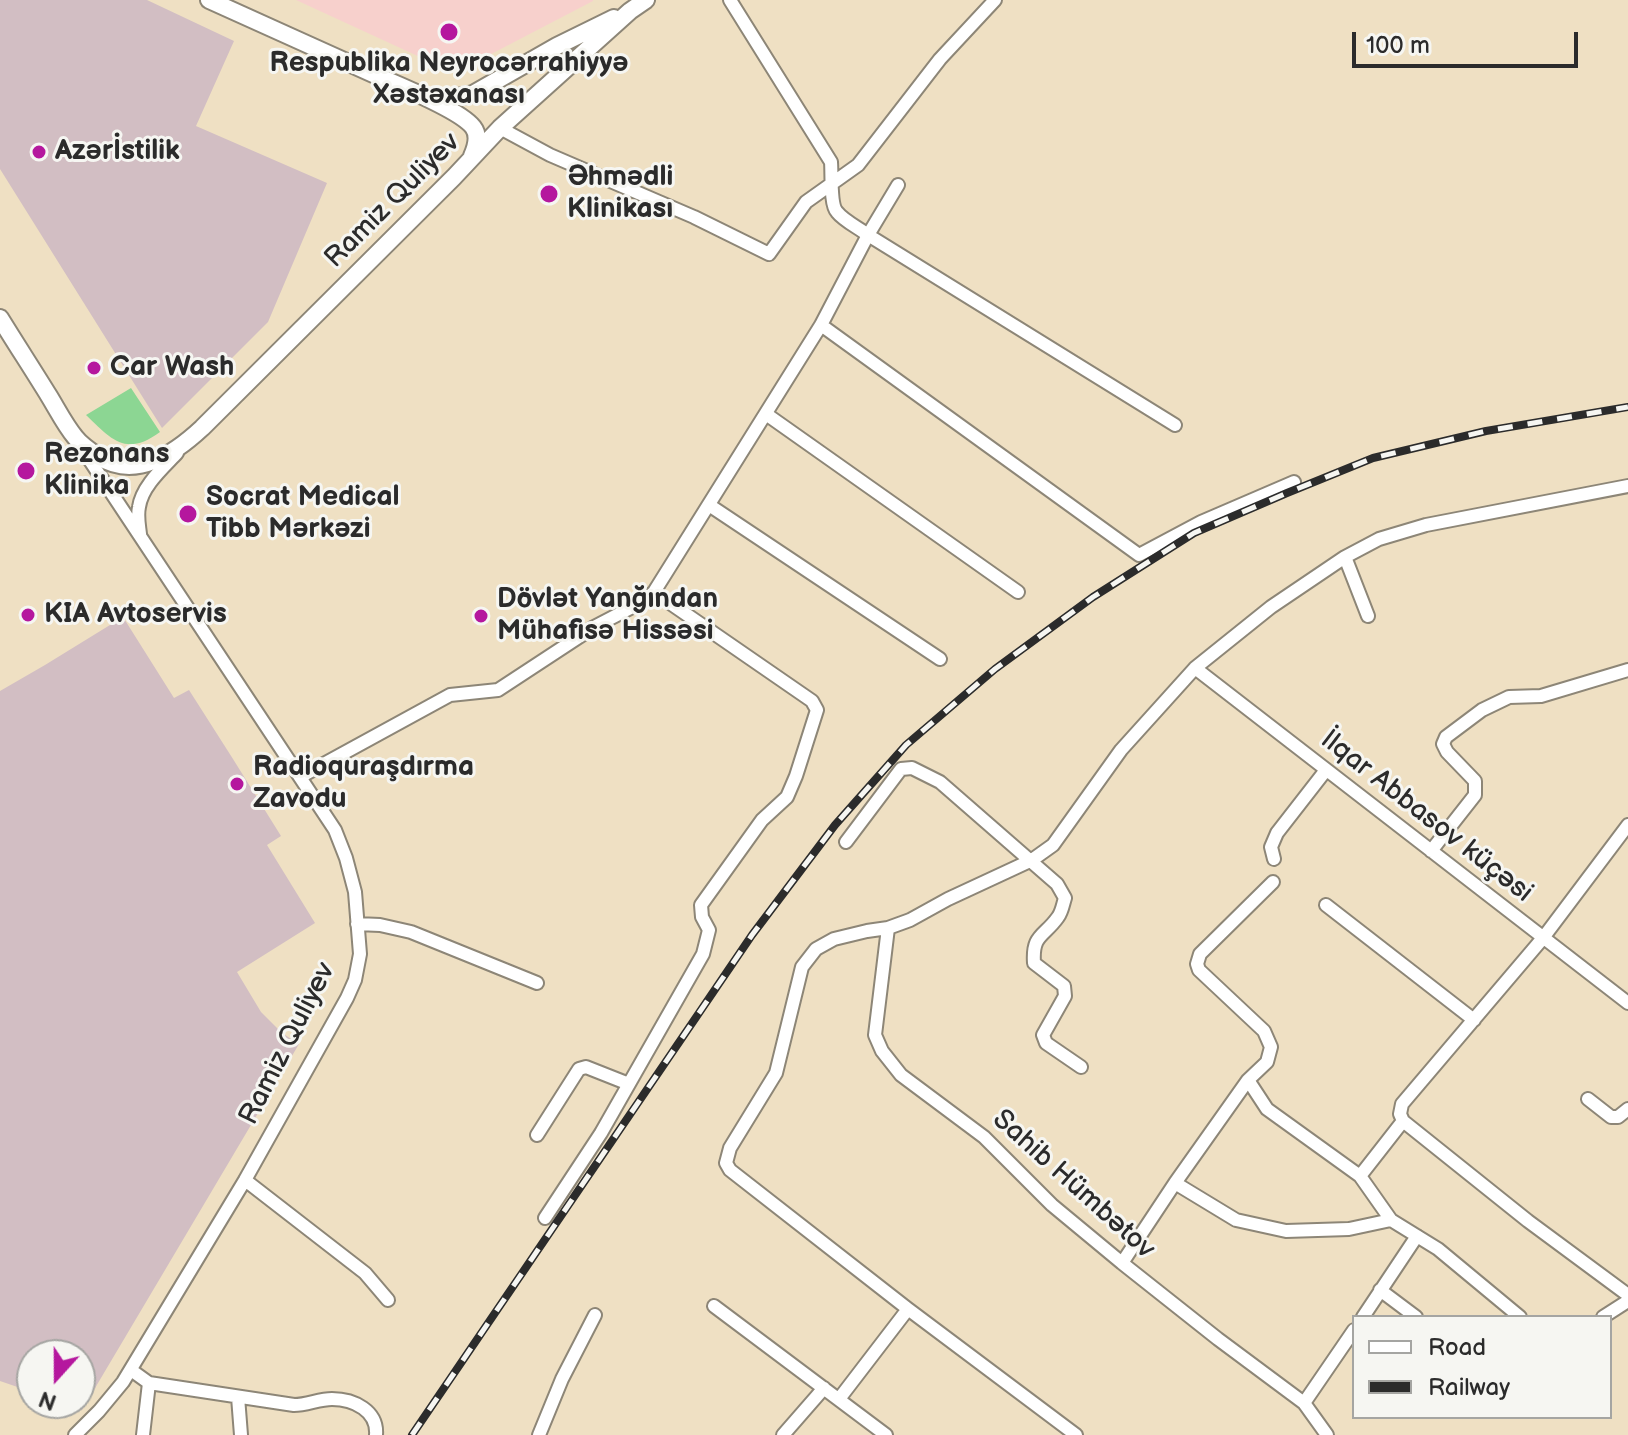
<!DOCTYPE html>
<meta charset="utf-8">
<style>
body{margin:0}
#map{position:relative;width:1628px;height:1435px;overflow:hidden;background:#efe0c3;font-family:"Balsamiq Sans",sans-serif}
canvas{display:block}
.legend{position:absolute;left:1352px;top:1315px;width:260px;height:104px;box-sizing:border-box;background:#f6f6f2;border:2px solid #a5a5a2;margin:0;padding:10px 14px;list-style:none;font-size:24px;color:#2b2b2b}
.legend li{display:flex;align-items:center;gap:16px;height:40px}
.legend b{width:40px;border:2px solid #a5a5a2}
.north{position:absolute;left:16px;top:1339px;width:80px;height:80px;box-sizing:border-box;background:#f6f6f2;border:2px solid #a5a5a2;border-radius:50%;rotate:201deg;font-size:22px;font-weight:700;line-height:32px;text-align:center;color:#2b2b2b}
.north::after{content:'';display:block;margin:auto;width:28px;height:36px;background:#b5179e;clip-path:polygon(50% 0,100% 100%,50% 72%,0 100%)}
.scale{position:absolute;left:1352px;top:32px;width:226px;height:36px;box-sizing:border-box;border:4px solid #2b2b2b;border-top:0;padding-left:10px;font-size:24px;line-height:28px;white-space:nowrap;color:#2b2b2b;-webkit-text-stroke:6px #f6f6f2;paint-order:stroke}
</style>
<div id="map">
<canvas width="1628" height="1435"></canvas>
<ul class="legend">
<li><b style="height:10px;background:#fff"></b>Road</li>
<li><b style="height:10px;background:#2b2b2b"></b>Railway</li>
</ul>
<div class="north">N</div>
<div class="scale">100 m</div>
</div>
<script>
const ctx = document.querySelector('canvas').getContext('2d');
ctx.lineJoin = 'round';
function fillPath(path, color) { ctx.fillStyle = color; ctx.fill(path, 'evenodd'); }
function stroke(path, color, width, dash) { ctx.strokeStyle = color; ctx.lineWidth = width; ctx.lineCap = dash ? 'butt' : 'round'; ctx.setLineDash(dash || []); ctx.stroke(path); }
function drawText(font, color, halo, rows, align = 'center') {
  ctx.font = font + ' "Balsamiq Sans",sans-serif'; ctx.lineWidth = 6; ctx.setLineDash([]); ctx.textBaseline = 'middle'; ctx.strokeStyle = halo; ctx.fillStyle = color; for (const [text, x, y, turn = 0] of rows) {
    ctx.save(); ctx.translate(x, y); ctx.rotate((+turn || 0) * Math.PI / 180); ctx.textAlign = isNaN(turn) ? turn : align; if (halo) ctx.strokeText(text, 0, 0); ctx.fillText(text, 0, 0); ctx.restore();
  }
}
fillPath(new Path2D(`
 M296,0H593V1L472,64L451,66L435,64Z`), '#f7d0cc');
fillPath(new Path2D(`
 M0,0H147L234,41L196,126L327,183L268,322L162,428L0,169Z
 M123,617L174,698L189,690L233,759L281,836L267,845L315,923L237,972L261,1012L282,1033L299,1044L82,1410L63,1403H80V1355H32V1392L0,1381V691L45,665Z`), '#d2bec3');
fillPath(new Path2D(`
 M131,388L160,432C126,457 112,440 86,415Z`), '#8cd693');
const minor = new Path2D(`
 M730,0L831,162C832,174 830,205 837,212C844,221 859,228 868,235L1175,425
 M500,128L550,155L694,217L769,254L806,202L858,165L940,59L995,0
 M821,325L1139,555L1201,522L1294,482
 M766,414L1018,592
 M709,505L940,659
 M140,534C139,525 137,516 139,507C142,486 163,468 177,453
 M1345,557L1368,616
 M1195,668L1628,1003
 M300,777L450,695L498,690L594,627L642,602L654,592L821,325L868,235L898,185
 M1628,825L1543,938L1402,1104L1400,1114L1403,1121L1528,1221L1628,1295
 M846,842L901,769L912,768L940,782L1057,884L1065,898C1063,904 1062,912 1058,917C1044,937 1032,934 1034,963L1064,986L1065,996L1043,1035L1046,1043L1081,1067
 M1431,851L1475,795V781L1447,752L1443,744L1446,737L1482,710L1509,697L1541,696L1628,670
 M1274,859L1271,847L1277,833L1326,770
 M1326,905L1474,1020
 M357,924L380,925L411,932L537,983
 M888,928L875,1035L882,1051L901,1075L984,1137L1052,1205L1122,1263L1218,1339L1304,1403L1327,1435
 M1248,1080L1267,1109L1360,1176L1391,1220L1438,1249L1520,1317
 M1588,1099L1611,1117H1618L1628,1109
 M537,1135L579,1069L586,1067L629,1084
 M1360,1176L1403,1121
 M245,1180L365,1273L388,1300
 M1175,1183L1236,1220L1286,1231L1349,1229L1391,1220
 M545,1218L601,1133L703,954L709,930L702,917L701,905L762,820L787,797L796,776L817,710L812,701L654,592
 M1122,1263L1175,1183L1248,1080L1267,1062L1271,1047L1264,1031L1199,970L1197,964L1200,954L1273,882
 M1380,1290L1416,1317
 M714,1306L886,1435
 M1363,1317L1417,1236
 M1603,1317L1628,1301
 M131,1370L149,1383L143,1435
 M149,1383L294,1405C307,1405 319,1399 332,1399C354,1399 378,1411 376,1435
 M238,1397L241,1435
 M839,1399L908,1309
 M1304,1403L1354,1330
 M75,1435L99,1411L123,1382L245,1180L347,998L355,980L360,954L355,892L346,858L335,830L81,447
 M539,1435L562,1379L595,1315
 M783,1435L824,1388
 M1076,1435L908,1309L730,1170L726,1163L730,1148L776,1073L802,967L816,949L834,939L867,931L888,928L910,920L948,899L1032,860L1053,845L1121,750L1195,668L1271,607L1345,557L1379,539L1426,525L1628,486`);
const secondary = new Path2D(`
 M209,0C267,26 324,52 382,78C403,87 461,111 473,127C480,136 476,147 472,156
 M429,97L446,99L473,94L557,46L614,18
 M0,318C16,344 33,370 49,396C57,409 65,425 75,437C81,445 90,451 99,457C136,480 174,454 202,428L454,177L500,128L630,11L646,0`);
stroke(minor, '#8d8677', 16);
stroke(secondary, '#8d8677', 20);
stroke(minor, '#fff', 12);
stroke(secondary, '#fff', 16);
const rail = new Path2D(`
 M412,1435L752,935L835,825L906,745L995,669L1093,597L1194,533L1287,493L1373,458L1486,431L1628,407`);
stroke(rail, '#2b2b2b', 8);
stroke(rail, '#f6f6f2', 5, [15]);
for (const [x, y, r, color] of [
 [449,32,10,"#b5179e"],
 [39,152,8,"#b5179e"],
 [549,194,10,"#b5179e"],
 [94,368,8,"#b5179e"],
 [26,471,10,"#b5179e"],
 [188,514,10,"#b5179e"],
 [28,615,8,"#b5179e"],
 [481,616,8,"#b5179e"],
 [237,784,8,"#b5179e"]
]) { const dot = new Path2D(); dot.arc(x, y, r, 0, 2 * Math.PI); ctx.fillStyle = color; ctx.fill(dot); stroke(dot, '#f6f6f2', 3); }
drawText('bold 28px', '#2b2b2b', '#f6f6f2', [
 ["Respublika Neyrocərrahiyyə",449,64,"center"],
 ["Xəstəxanası",449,96,"center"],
 ["Azərİstilik",55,152],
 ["Əhmədli",567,178],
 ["Klinikası",567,210],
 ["Car Wash",110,368],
 ["Rezonans",44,455],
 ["Klinika",44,487],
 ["Socrat Medical",206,498],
 ["Tibb Mərkəzi",206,530],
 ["Dövlət Yanğından",497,600],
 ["Mühafisə Hissəsi",497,632],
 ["KIA Avtoservis",44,615],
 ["Radioquraşdırma",253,768],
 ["Zavodu",253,800]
], 'left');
drawText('28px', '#2b2b2b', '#f6f6f2', [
 ["Ramiz Quliyev",393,201,-45],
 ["İlqar Abbasov küçəsi",1426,817,38],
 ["Ramiz Quliyev",288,1044,-63],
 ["Sahib Hümbətov",1073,1185,42]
]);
</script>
